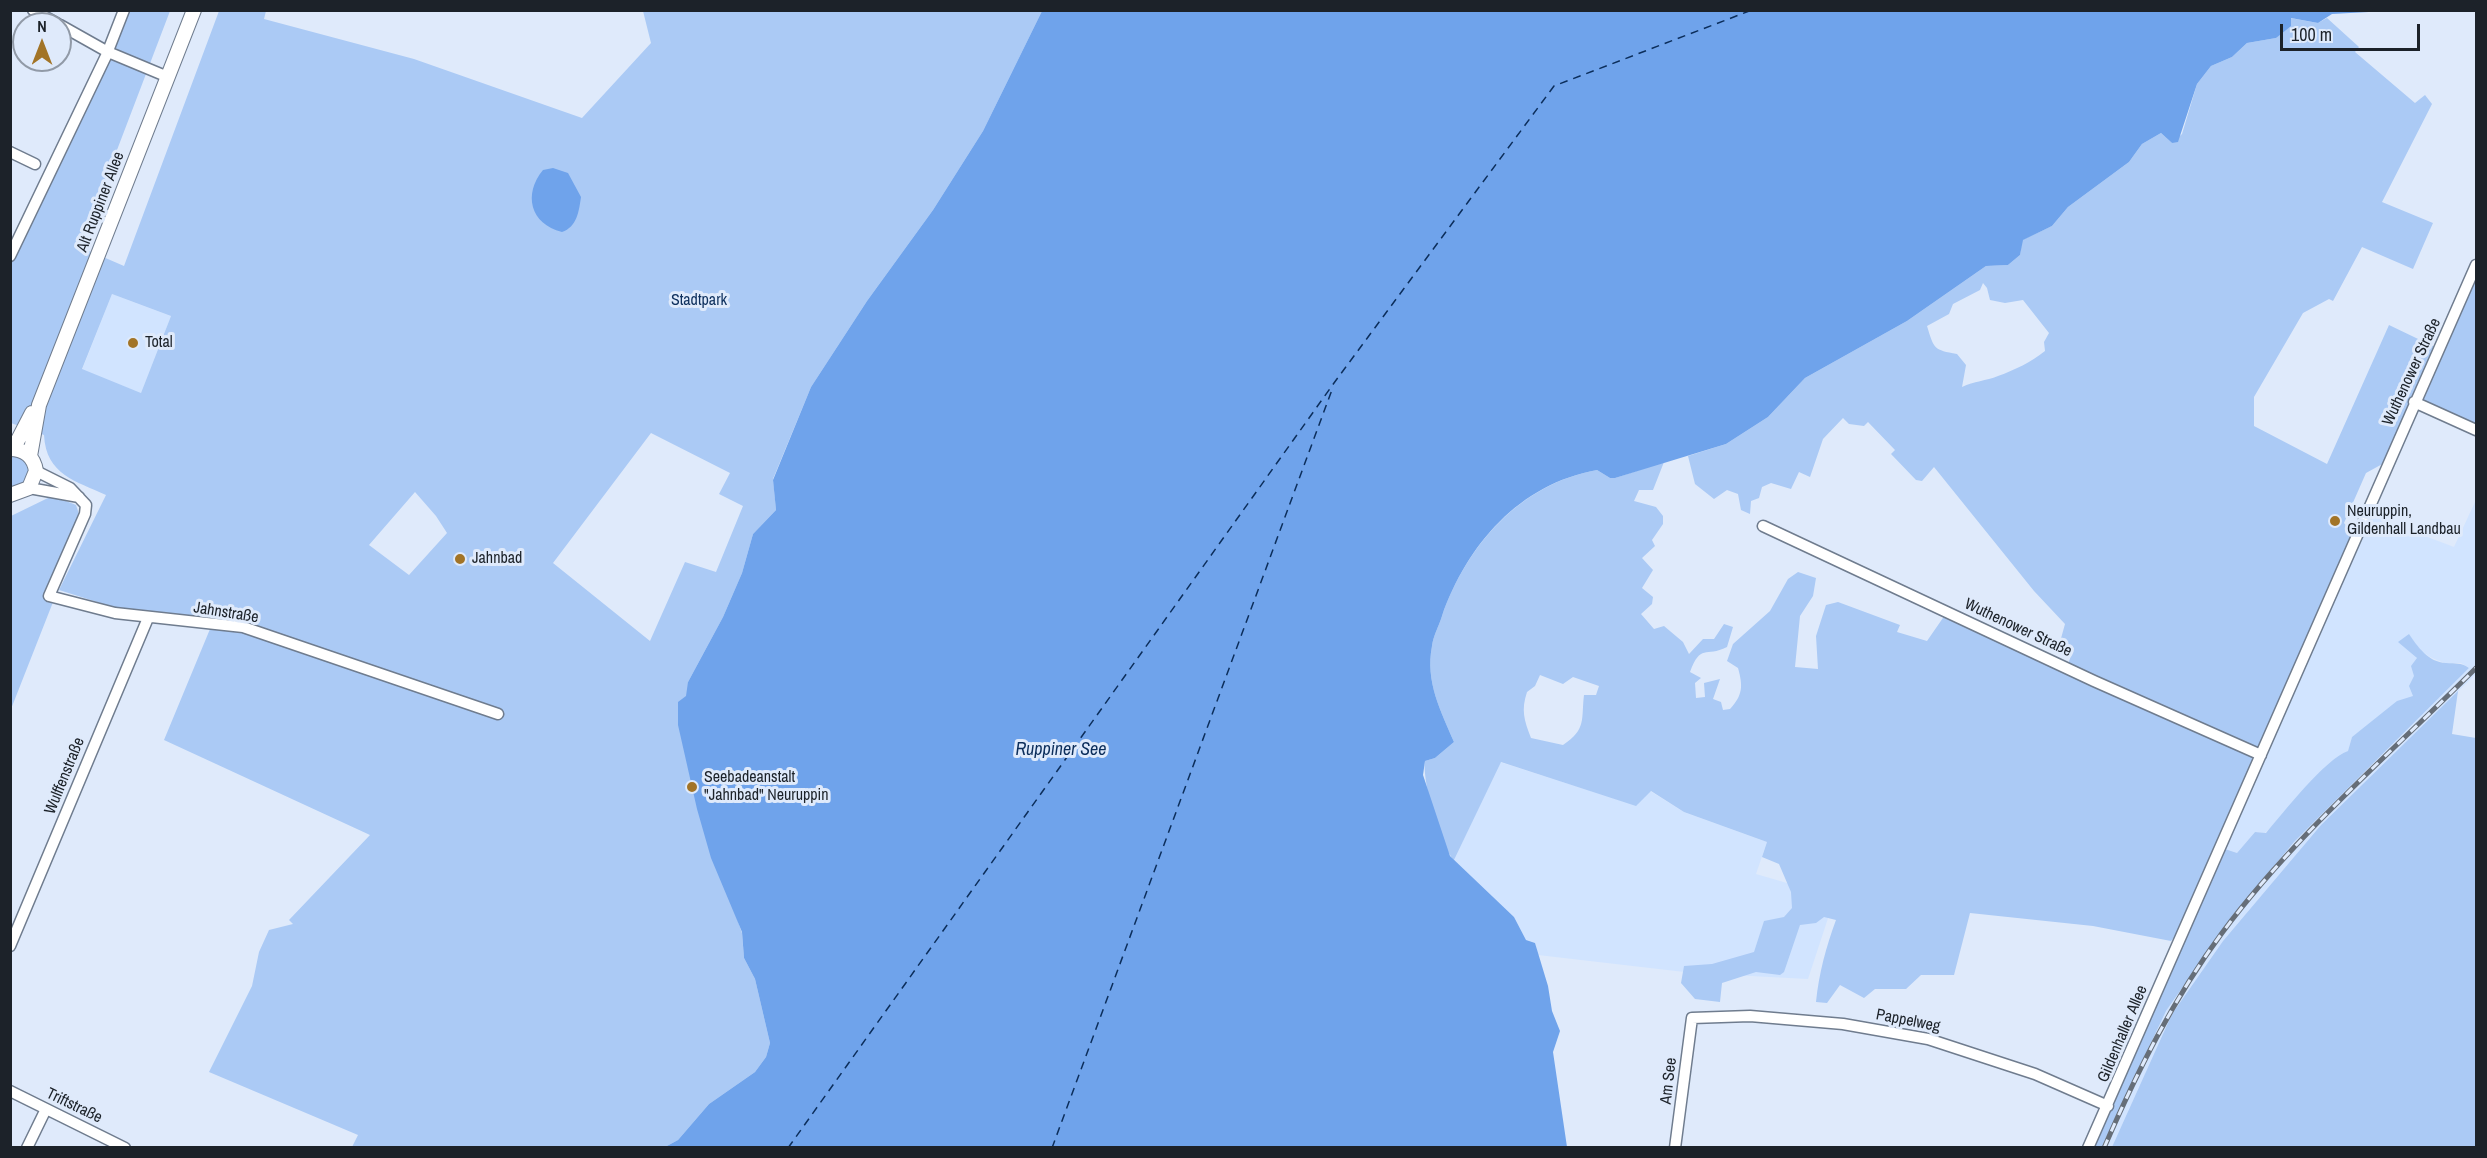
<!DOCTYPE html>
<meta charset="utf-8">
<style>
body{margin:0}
#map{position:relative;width:2487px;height:1158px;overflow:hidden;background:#dfeafb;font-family:"Archivo Narrow",sans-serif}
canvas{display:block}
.frame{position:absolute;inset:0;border:12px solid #1c2229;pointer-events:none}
.north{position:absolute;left:12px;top:12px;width:60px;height:60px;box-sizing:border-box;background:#dfeafb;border:2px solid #919aa7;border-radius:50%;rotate:0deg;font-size:16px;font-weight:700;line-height:24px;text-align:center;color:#1c2229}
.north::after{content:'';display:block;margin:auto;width:21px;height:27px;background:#a27427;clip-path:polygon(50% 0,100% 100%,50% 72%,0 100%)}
.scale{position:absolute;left:2280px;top:24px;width:140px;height:27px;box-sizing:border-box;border:3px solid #1c2229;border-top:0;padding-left:8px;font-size:18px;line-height:21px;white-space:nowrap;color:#1c2229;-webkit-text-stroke:4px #dfeafb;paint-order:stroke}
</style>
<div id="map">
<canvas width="2487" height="1158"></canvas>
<div class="frame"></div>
<div class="north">N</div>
<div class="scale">100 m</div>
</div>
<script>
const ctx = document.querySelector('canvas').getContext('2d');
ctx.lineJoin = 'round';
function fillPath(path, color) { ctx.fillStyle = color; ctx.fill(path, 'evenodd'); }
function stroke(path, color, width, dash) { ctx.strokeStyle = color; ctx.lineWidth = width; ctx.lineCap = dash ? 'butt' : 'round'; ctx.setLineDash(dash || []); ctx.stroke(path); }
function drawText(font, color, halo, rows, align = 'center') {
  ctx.font = font + ' "Archivo Narrow",sans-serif'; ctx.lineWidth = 6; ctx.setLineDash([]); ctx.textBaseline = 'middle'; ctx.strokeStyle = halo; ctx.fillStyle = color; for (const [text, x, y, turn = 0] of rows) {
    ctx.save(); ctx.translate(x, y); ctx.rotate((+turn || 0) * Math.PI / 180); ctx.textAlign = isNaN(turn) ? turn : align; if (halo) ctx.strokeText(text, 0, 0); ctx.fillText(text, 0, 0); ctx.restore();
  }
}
fillPath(new Path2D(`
 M112,294L171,316L141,393L82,370Z
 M2475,502L2476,674L2321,825L2223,941L2172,1014L2112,1147L2102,1148L2166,1011L2234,914L2294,842L2469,668L2461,663H2444L2430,657L2421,651L2408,634L2417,658L2413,696L2352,737L2348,751L2265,833L2255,832L2237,853L2225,849L2364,513L2454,547Z
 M1500,762L1635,805L1650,791L1684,812L1767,842L1756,874L1835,897L1808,979L1693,973L1538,955L1535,943L1526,940L1514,917L1454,860Z`), '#d1e4ff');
fillPath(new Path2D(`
 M119,11H170L80,247L124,266L219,11H266L264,19L414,59L582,118L651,43L643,11H1042L983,131L933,210L867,301L811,387L773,479L776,510L753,534L742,573L723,617L688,682L729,896L742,933L744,958L755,979L770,1043L766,1057L755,1072L709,1104L678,1140L665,1147H352L358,1135L209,1072L252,986L259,952L269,930L293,924L289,920L370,835L164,740L215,617L148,618L59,590L106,495C76,481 46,475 44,435L11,423V262ZM112,294L171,316L141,393L82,369ZM651,433L730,473L719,494L743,506L716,572L685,562L650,641L553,563ZM415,492L436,516L447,533L409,575L369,545Z
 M2290,18L2318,23L2327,18L2359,47L2355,52L2415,103L2425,95L2432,104L2382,202L2433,223L2413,269L2362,247L2333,301L2329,299L2303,313L2254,397V426L2327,464L2389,325L2439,349L2386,462L2366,473L2344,523L2354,535L2225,849L2237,853L2255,832L2266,833C2283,813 2325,759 2348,751L2352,737L2397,701L2413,696L2409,686L2414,676L2411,666L2417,658L2398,642L2409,634C2418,647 2428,662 2446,663C2456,664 2460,662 2469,668L2294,842L2234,914L2166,1011L2102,1147H2090L2188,933L2180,931L2171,941L2093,926L1970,913L1954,975H1921L1906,989H1875L1864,998L1840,985L1827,1003L1816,1002C1819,973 1826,947 1836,920L1824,917L1816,923L1800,925L1784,972L1780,975L1756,972L1722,983L1720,1002L1695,999L1681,983L1684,966L1712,964L1754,952L1764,921L1784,917L1792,908L1791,892L1779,864L1762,857L1767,842L1684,812L1651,791L1636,806L1501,762L1454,860C1440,845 1422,781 1425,761L1435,758L1454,742C1441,711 1425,682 1432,646C1433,636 1439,626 1442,616C1467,545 1520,484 1597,470L1610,478H1615L1664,462L1653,490H1639L1634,501L1656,507L1663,516V524L1652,540L1655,546L1642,558L1653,570L1642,588L1653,597L1652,604L1641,614L1654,629L1664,626L1683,642L1689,654L1703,639H1714L1724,624L1733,627L1727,647C1705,658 1701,643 1690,672L1701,678L1695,683L1696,698L1705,697L1704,683L1720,679L1713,699L1721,702L1723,710L1730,709C1743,695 1743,686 1738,668L1727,661L1733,644L1770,611L1788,579L1798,572L1816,578L1813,596L1800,616L1795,667L1818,669L1816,636L1826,605L1838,602L1900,625L1897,632L1927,641L1945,615L2068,664L2074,648L2060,642L2065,624L2034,591L1934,467L1922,481L1916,480L1891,454L1895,450L1868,422L1864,426L1849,424L1843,418L1823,439L1810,477L1799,472L1791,489L1771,483L1762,487L1759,498L1751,501L1750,514L1741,510L1738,494L1727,490L1714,499L1695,484L1688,456L1726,444L1768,417L1805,378L1907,321L1986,266L2008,265L2020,255L2022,240L2052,226L2068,207L2129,162L2142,144L2161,133L2172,143L2182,134L2197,84L2211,66L2232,57L2247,43L2276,38ZM1983,283L1987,288L1990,300L2005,303L2023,300L2049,333L2044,342L2045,351C2031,362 2015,370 1998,376C1986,381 1974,381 1962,387L1966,365L1957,354C1934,350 1934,349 1927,326L1949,314L1953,304L1980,290ZM1540,675L1563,684L1573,677L1599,686L1596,695H1584C1581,719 1587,729 1563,745L1531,738C1524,720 1521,710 1527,692L1535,686Z
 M2476,269V425L2416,402Z
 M10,454L26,460L30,470L23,484L11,488Z
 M50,497H56L76,505L79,514L49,589L55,597L11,709V516Z
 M2458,691L2452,734L2476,738V1147H2112L2172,1014L2223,941L2321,825Z`), '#abcaf5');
fillPath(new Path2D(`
 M1042,11V10L2387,11L2332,14L2318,23L2291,18V26L2276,38L2247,43L2232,57L2211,66L2197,84L2178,142L2172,143L2161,133L2142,144L2129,162L2068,207L2052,226L2023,240L2020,255L2008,265L1986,266L1907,321L1805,378L1768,417L1726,444L1615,478H1610L1597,470C1519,484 1467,545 1442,616C1439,626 1433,636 1432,646C1425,682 1441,711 1454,742L1435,758L1425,761L1423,775L1450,856L1514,917L1526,940L1535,943L1548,986L1552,1011L1560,1031L1553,1052L1567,1147H665L678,1140L709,1104L755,1072L766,1057L770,1043L755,979L744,958L742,932L711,858L697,809L678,725V702L686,696L688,682L723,617L742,573L753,534L776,510L773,480L811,387L867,301L933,210L983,131Z
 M553,168L568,173L581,197C579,211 577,227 562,232C530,224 523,194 543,170Z`), '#6fa3eb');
stroke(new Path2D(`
 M788,1148L1334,383L1554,86L1752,10
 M1052,1148L1333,387`), '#0c2e5b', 1.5, [8, 6]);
const minor = new Path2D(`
 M33,10L58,24
 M60,25L108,52L168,77
 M10,152L35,164
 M10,256L106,56L124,10
 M2414,402L2476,430
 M36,471L70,488L86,505L85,514L49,596L115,613L243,627L498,714
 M29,488L79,497
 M1763,526L2094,681L2261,755
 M10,946L148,618
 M10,1091L125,1148
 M27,1148L46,1109
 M1675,1148L1692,1018L1750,1016L1843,1024L1928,1039L2035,1074L2108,1106
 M2088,1148L2476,265`);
const major = new Path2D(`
 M10,448L18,440L32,413
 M10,449C25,449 34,457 36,471L29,488L10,495
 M30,456L39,405L194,10`);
stroke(minor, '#6f7c8e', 13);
stroke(major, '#6f7c8e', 16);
stroke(minor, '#fff', 10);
stroke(major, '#fff', 14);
const rail = new Path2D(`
 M2104,1148C2137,1072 2173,999 2222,933C2294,836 2391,753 2476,668`);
stroke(rail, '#666e78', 5);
stroke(rail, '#dfeafb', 3, [9]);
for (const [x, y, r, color] of [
 [133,343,6,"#a27427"],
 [2335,521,6,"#a27427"],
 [460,559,6,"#a27427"],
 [692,787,6,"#a27427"]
]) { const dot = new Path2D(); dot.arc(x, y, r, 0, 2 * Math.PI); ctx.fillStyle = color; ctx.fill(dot); stroke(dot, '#dfeafb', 2); }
drawText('16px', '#1c2229', '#dfeafb', [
 ["Alt Ruppiner Allee",101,202,-69],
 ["Wuthenower Straße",2412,372,-65],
 ["Jahnstraße",226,613,9],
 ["Wuthenower Straße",2018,628,25],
 ["Wulffenstraße",65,776,-68],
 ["Pappelweg",1908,1021,11],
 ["Gildenhaller Allee",2123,1034,-67],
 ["Am See",1669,1081,-83],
 ["Triftstraße",74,1106,26]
]);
drawText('16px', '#0e305d', '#dfeafb', [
 ["Stadtpark",699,301]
]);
drawText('16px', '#1c2229', '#dfeafb', [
 ["Total",145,343],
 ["Neuruppin,",2347,512],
 ["Gildenhall Landbau",2347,530],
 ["Jahnbad",472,559],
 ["Seebadeanstalt",704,778],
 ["\"Jahnbad\" Neuruppin",704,796]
], 'left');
drawText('italic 18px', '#0c2e5b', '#dfeafb', [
 ["Ruppiner See",1061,750]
]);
</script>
